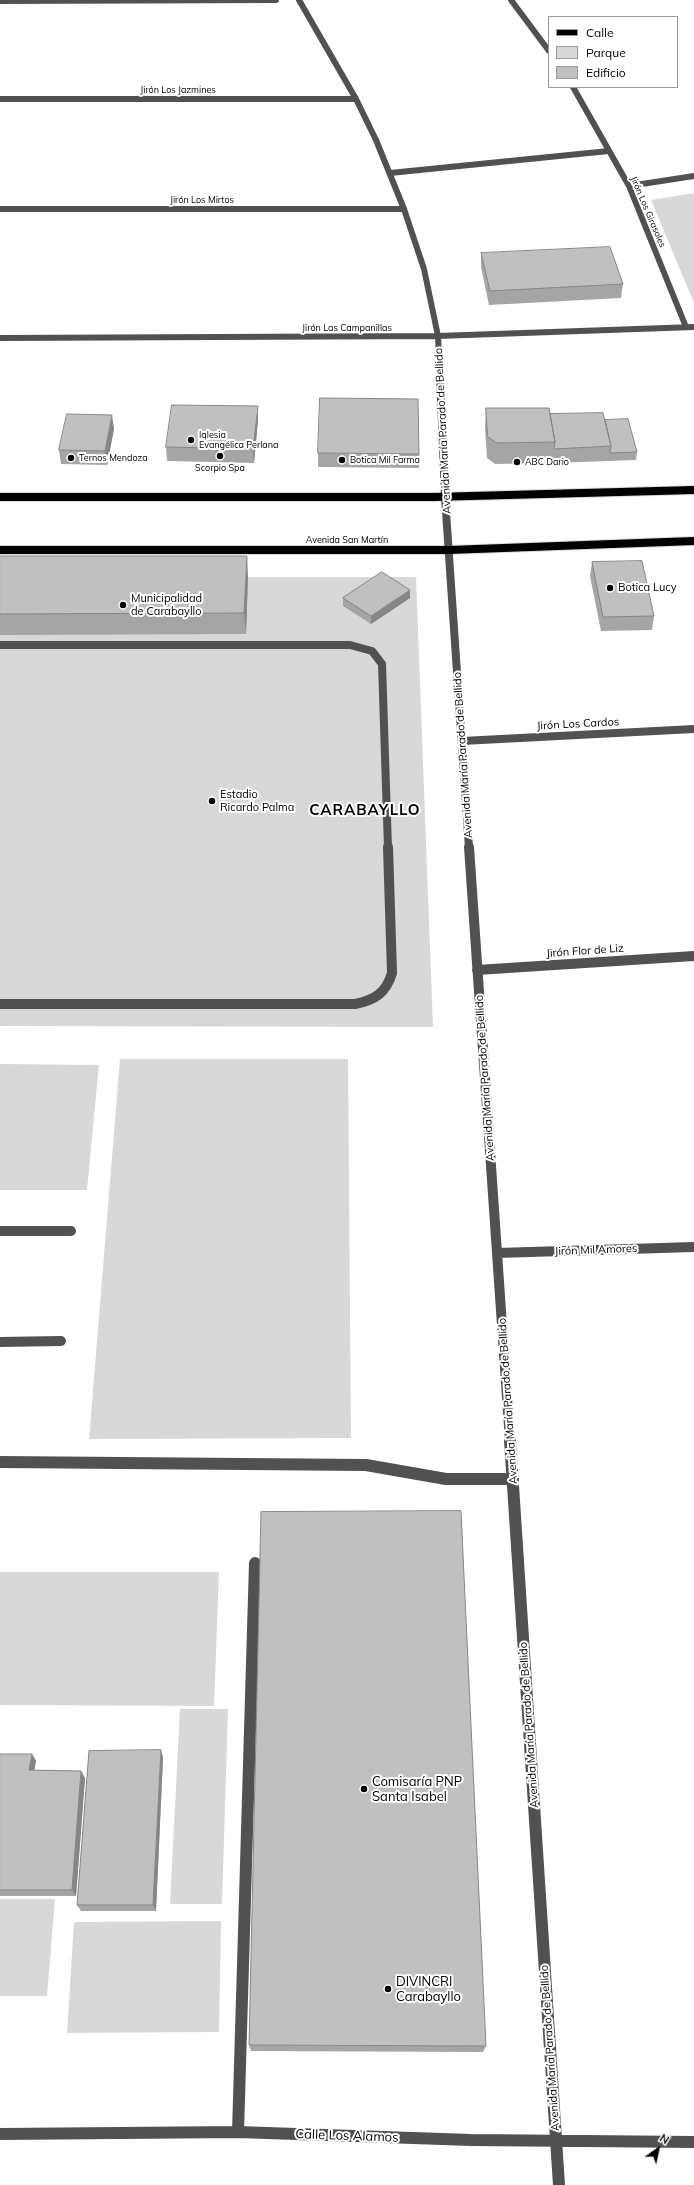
<!DOCTYPE html>
<meta charset="utf-8">
<style>
body{margin:0}
#map{position:relative;width:694px;height:2185px;overflow:hidden;background:#fff;font-family:Mulish,sans-serif}
canvas{display:block}
.legend{position:absolute;left:548px;top:16px;width:130px;height:72px;box-sizing:border-box;background:#fff;border:1px solid #999;margin:0;padding:5px 7px;list-style:none;font-size:12px;color:#000}
.legend li{display:flex;align-items:center;gap:8px;height:20px}
.legend b{width:20px;border:1px solid #999}
.north{position:absolute;left:638px;top:2129px;width:40px;height:40px;-webkit-text-stroke:3px #fff;paint-order:stroke;rotate:33deg;font-size:11px;font-weight:700;line-height:16px;text-align:center;color:#000}
.north::after{content:'';display:block;margin:auto;width:14px;height:18px;background:#000;clip-path:polygon(50% 0,100% 100%,50% 72%,0 100%)}
</style>
<div id="map">
<canvas width="694" height="2185"></canvas>
<ul class="legend">
<li><b style="height:5px;background:#000"></b>Calle</li>
<li><b style="height:11px;background:#d8d8d8"></b>Parque</li>
<li><b style="height:11px;background:#c0c0c0"></b>Edificio</li>
</ul>
<div class="north">N</div>
</div>
<script>
const ctx = document.querySelector('canvas').getContext('2d');
ctx.lineJoin = 'round';
function fillPath(path, color) { ctx.fillStyle = color; ctx.fill(path, 'evenodd'); }
function stroke(path, color, width, dash) { ctx.strokeStyle = color; ctx.lineWidth = width; ctx.lineCap = dash ? 'butt' : 'round'; ctx.setLineDash(dash || []); ctx.stroke(path); }
function drawText(font, color, halo, rows, align = 'center') {
  ctx.font = font + ' Mulish,sans-serif'; ctx.lineWidth = 4; ctx.setLineDash([]); ctx.textBaseline = 'middle'; ctx.strokeStyle = halo; ctx.fillStyle = color; for (const [text, x, y, turn = 0] of rows) {
    ctx.save(); ctx.translate(x, y); ctx.rotate((+turn || 0) * Math.PI / 180); ctx.textAlign = isNaN(turn) ? turn : align; if (halo) ctx.strokeText(text, 0, 0); ctx.fillText(text, 0, 0); ctx.restore();
  }
}
fillPath(new Path2D(`
 M694,193V303L651,200Z
 M0,577H416L433,1027L0,1026Z
 M120,1059H348L351,1438L89,1439Z
 M0,1064L99,1065L87,1190H0Z
 M0,1572H219L214,1706L0,1705Z
 M180,1709H228L222,1904H170Z
 M0,1899H55L47,1996H0Z
 M221,1921L219,2032L67,2033L74,1922Z`), '#d8d8d8');
const major = new Path2D(`
 M0,497H434L694,490
 M0,550H449L694,541`);
stroke(major, '#dbdbdb', 10);
stroke(new Path2D(`
 M299,0L356,99L376,140L404,209L424,269L438,336L440,376
 M511,0L549,51
 M0,1L276,0
 M573,87L629,186L686,327
 M0,99H356
 M390,173L609,151
 M629,186L694,176
 M0,209H404
 M0,338L438,336L694,327`), '#515151', 6);
stroke(new Path2D(`
 M440,375L445,497L469,848
 M0,645H350L372,651L382,664L388,848
 M462,741L694,729`), '#515151', 8);
stroke(new Path2D(`
 M469,847L510,1441
 M477,970L694,956
 M0,1004H355C375,1000 386,993 392,973L388,847
 M0,1231H71
 M497,1253L694,1247
 M0,1342L61,1341`), '#515151', 10);
stroke(new Path2D(`
 M510,1440L559,2185
 M0,1462L366,1465L446,1479H513
 M238,2132L255,1563
 M0,2134L238,2132L471,2140L694,2142`), '#515151', 12);
stroke(major, '#000', 8);
fillPath(new Path2D(`
 M481,253L623,284L621,298L489,305L481,267Z
 M486,408L605,420L637,452L636,460L553,463L495,464L487,458L485,429Z
 M258,420L254,463L167,461L166,447Z
 M114,429L107,465L61,464L59,450Z
 M318,453L419,454V468L318,467Z
 M0,556L248,576L246,634L0,635Z
 M592,562L654,616L652,630L601,631L590,576Z
 M343,598H410L371,624L343,606Z
 M0,1754H32L36,1761L34,1770L81,1771L85,1778L76,1896H0Z
 M163,1757L156,1911H81L77,1905Z
 M249,2045L486,2046L483,2052L251,2051Z`), '#a5a5a5');
fillPath(new Path2D(`
 M258,406V420L254,463L253,449Z
 M112,415L114,429L107,465L105,451Z
 M247,556L248,576L246,634L244,613Z
 M410,590V598L371,624V616Z
 M161,1750L163,1757L156,1911L153,1905Z
 M32,1754L36,1761L33,1778L29,1770Z
 M81,1771L85,1778L76,1896L72,1890Z`), '#868686');
const building = new Path2D(`
 M610,247L623,284L490,291L481,253Z
 M320,398L418,399L419,454L318,453Z
 M172,405L258,406L253,449L166,447Z
 M486,408H549L555,442L497,443L488,437Z
 M603,413L611,446L554,449L555,442L550,414Z
 M67,414L112,415L105,451L59,450Z
 M628,419L637,452L610,453L611,446L605,420Z
 M0,556H247L244,613L0,614Z
 M642,561L654,616L603,617L592,562Z
 M382,572L410,590L371,616L343,598Z
 M461,1511L486,2046L249,2045L261,1512Z
 M161,1750L153,1905H77L89,1751Z
 M0,1754H32L29,1770L81,1771L72,1890H0Z`);
fillPath(building, '#c0c0c0');
stroke(building, '#868686', 1);
for (const [x, y, r, color] of [
 [191,440,4,"#000"],
 [220,456,4,"#000"],
 [71,458,4,"#000"],
 [342,460,4,"#000"],
 [517,462,4,"#000"],
 [610,588,4,"#000"],
 [123,605,4,"#000"],
 [212,801,4,"#000"],
 [364,1789,4,"#000"],
 [388,1989,4,"#000"]
]) { const dot = new Path2D(); dot.arc(x, y, r, 0, 2 * Math.PI); ctx.fillStyle = color; ctx.fill(dot); stroke(dot, '#fff', 1.5); }
drawText('9px', '#000', '#fff', [
 ["Jirón Los Jazmines",178,90],
 ["Jirón Los Mirtos",202,200],
 ["Jirón Los Girasoles",648,212,67],
 ["Jirón Las Campanillas",347,328],
 ["Avenida San Martín",347,540]
]);
drawText('9px', '#000', '#fff', [
 ["Iglesia",199,435],
 ["Evangélica Perlana",199,445],
 ["Ternos Mendoza",79,458],
 ["Botica Mil Farma",350,460],
 ["ABC Dario",525,462],
 ["Scorpio Spa",220,468,"center"]
], 'left');
drawText('11px', '#000', '#fff', [
 ["Avenida María Parado de Bellido",443,431,-93],
 ["Jirón Los Cardos",578,724,-3],
 ["Avenida María Parado de Bellido",463,755,-94],
 ["Jirón Flor de Liz",585,951,-4],
 ["Avenida María Parado de Bellido",485,1078,-94],
 ["Jirón Mil Amores",596,1250,-2],
 ["Avenida María Parado de Bellido",508,1401,-94],
 ["Avenida María Parado de Bellido",529,1725,-94],
 ["Avenida María Parado de Bellido",550,2048,-94]
]);
drawText('11px', '#000', '#fff', [
 ["Botica Lucy",618,588],
 ["Municipalidad",131,599],
 ["de Carabayllo",131,612],
 ["Estadio",220,795],
 ["Ricardo Palma",220,808]
], 'left');
drawText('13px', '#000', '#fff', [
 ["Comisaría PNP",372,1782],
 ["Santa Isabel",372,1797],
 ["DIVINCRI",396,1982],
 ["Carabayllo",396,1997]
], 'left');
drawText('13px', '#000', '#fff', [
 ["Calle Los Alamos",347,2136,2]
]);
ctx.letterSpacing = '1px';
drawText('bold 15px', '#000', '#fff', [
 ["CARABAYLLO",365,810]
]);
ctx.letterSpacing = '0px';
</script>
